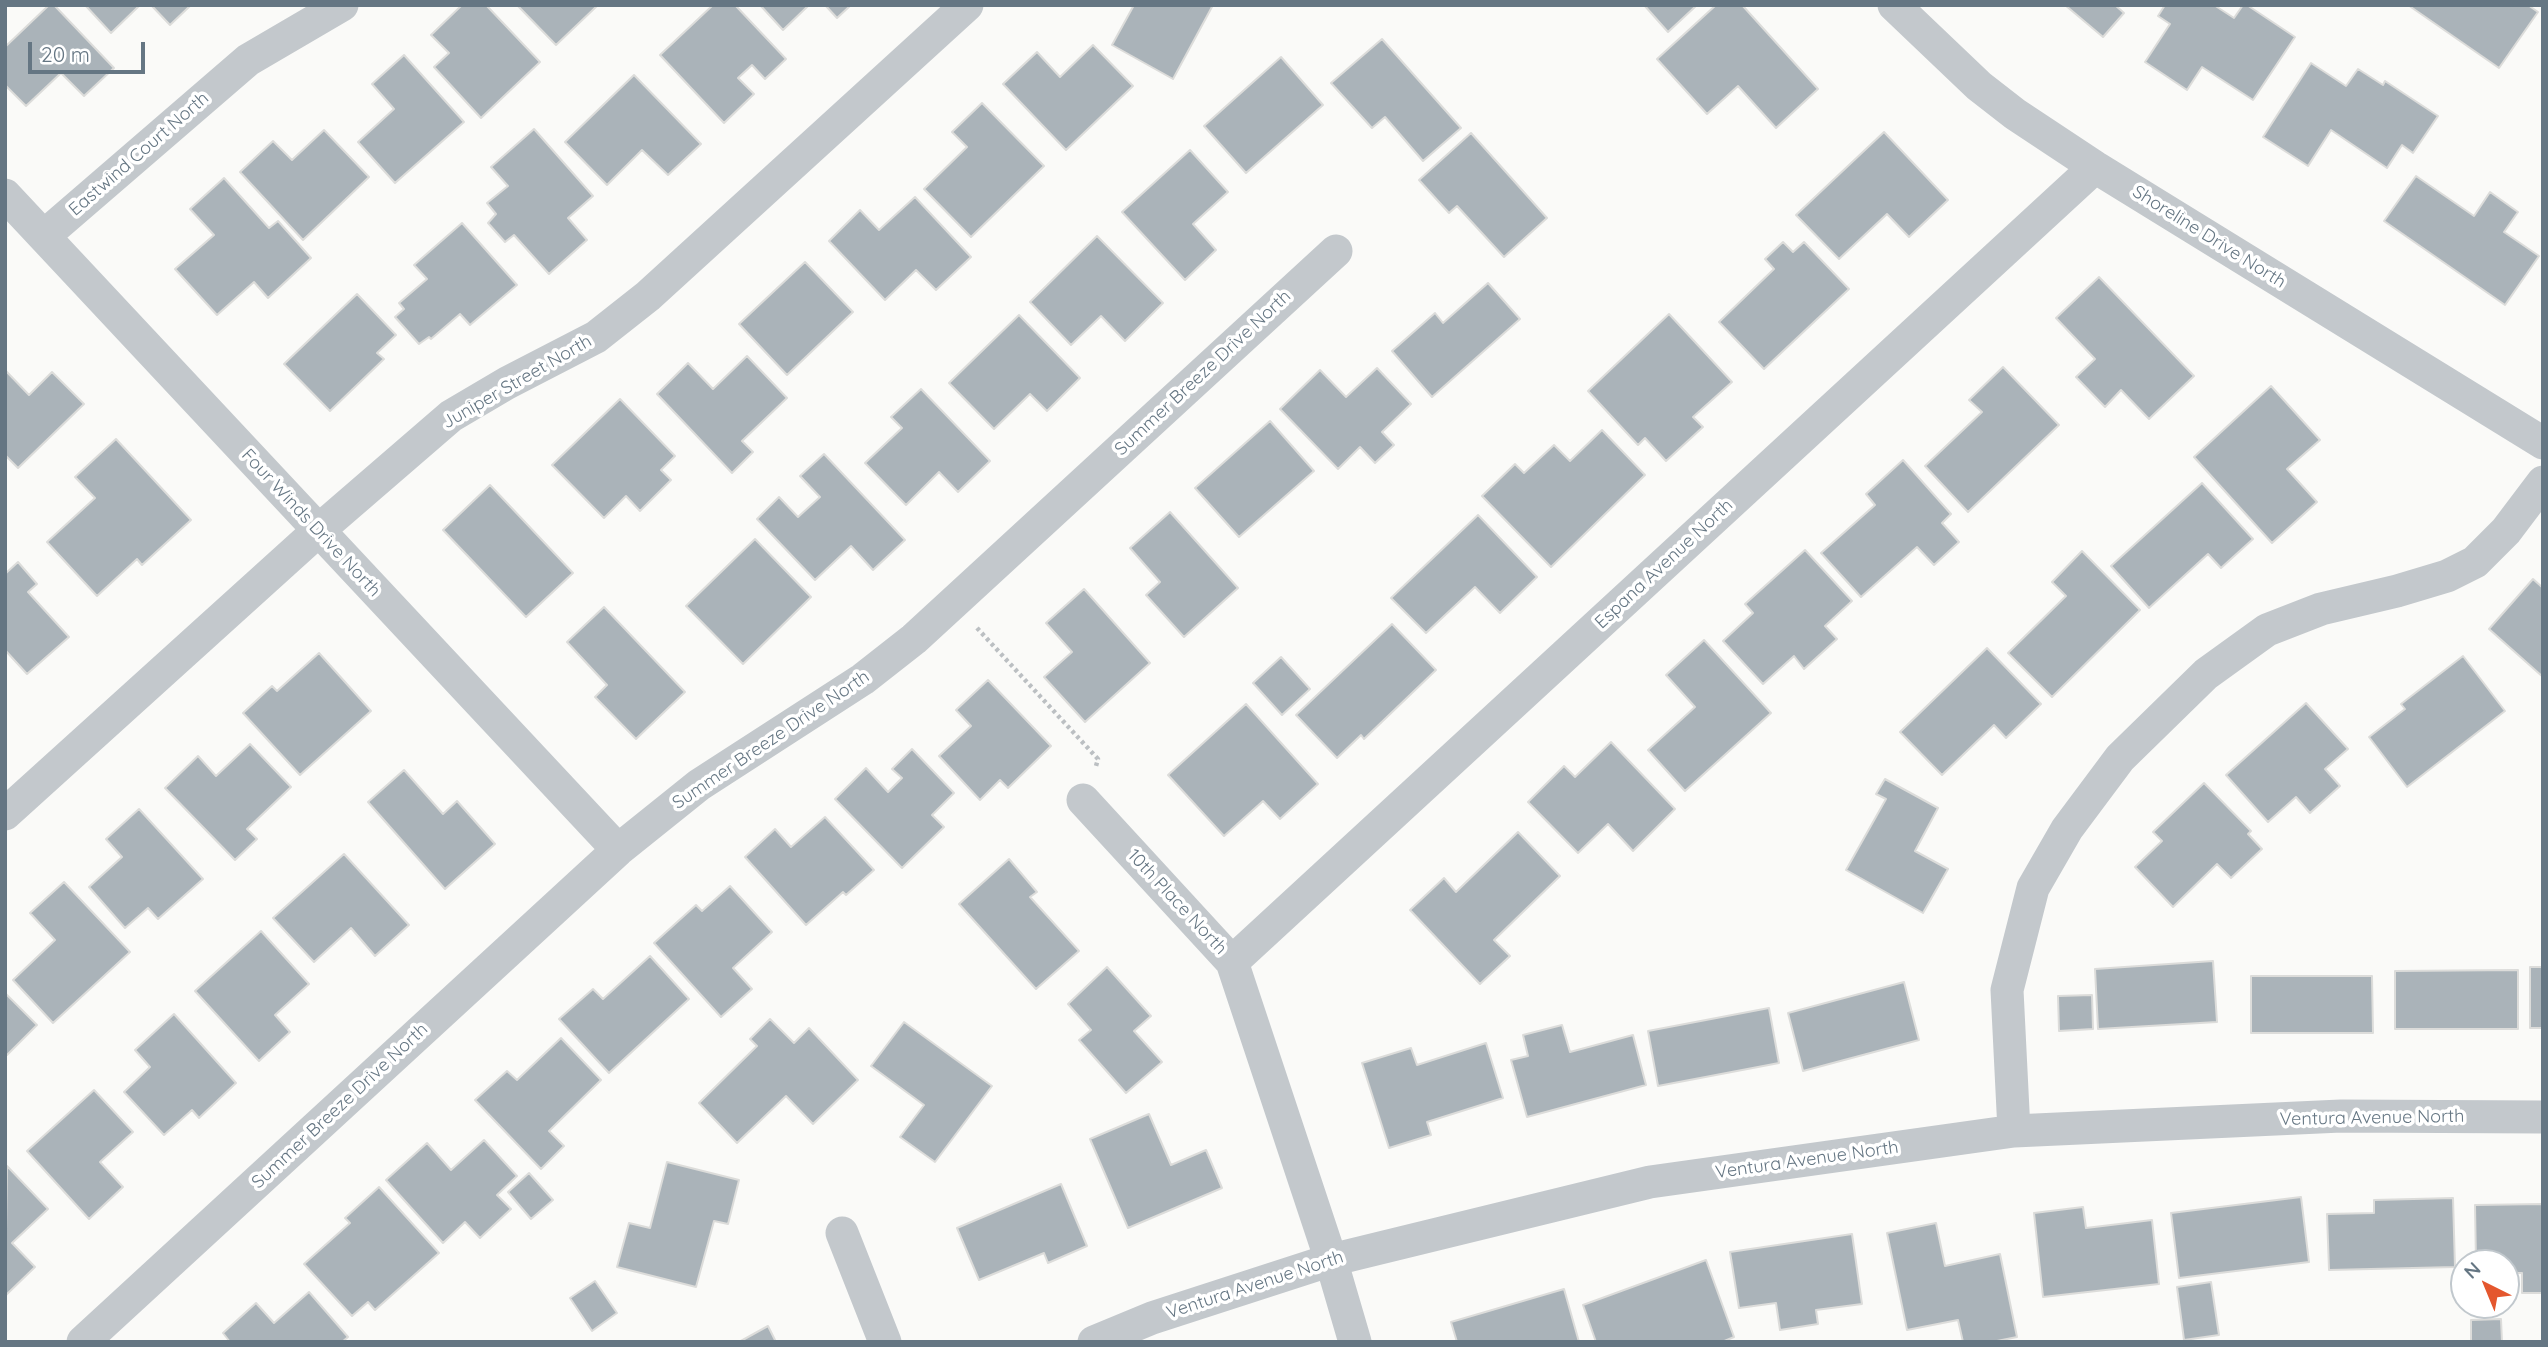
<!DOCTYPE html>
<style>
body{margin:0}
#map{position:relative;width:2548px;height:1347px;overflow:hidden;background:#fafaf8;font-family:Quicksand,sans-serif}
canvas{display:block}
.frame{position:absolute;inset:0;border:7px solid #657683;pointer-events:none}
.north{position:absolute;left:2450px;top:1249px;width:70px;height:70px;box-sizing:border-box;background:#fff;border:2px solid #c1c8cd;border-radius:50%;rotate:317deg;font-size:19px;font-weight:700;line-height:28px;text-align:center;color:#657683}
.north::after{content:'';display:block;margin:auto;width:24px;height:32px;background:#e4572e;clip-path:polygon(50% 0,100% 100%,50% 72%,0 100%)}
.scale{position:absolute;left:28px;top:42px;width:117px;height:32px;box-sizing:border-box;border:4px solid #657683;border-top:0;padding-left:9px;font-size:21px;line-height:24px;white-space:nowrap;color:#657683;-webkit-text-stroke:5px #fff;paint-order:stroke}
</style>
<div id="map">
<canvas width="2548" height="1347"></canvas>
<div class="frame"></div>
<div class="north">N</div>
<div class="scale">20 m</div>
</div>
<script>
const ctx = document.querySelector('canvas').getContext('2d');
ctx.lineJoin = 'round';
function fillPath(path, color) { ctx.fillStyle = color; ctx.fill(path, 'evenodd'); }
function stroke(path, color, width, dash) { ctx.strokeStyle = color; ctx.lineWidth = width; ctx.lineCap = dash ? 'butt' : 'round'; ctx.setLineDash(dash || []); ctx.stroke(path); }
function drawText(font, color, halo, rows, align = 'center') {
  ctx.font = font + ' Quicksand,sans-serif'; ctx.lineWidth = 7; ctx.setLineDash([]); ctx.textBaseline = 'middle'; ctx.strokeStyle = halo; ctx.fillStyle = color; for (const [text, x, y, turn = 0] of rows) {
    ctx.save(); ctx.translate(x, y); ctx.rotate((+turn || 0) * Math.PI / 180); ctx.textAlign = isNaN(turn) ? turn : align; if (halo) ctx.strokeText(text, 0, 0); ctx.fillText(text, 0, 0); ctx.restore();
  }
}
const building = new Path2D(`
 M49,5H54L114,68L84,96L61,73L26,106L5,85V47Z
 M85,5H140L111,33Z
 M151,5H191L170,25Z
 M462,5H486L540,62L481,118L434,67L449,53L431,35Z
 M517,5H598L556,45Z
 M713,5H735L786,59L765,79L752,65L738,78L754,94L724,123L660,55Z
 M760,5H809L783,30Z
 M825,5H851L837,18Z
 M1134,5H1213L1173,79L1112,45Z
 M1644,5H1697L1668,32Z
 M1716,5H1742L1818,89L1776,128L1738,86L1707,114L1657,59Z
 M2065,5H2115L2124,13L2103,37Z
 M2165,5H2214L2234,18L2243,5H2247L2295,37L2253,100L2202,67L2187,90L2145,62L2170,24L2158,16Z
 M2408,5H2528L2538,12L2499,68Z
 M1382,39L1461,128L1423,161L1385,117L1372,128L1331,83Z
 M1093,45L1133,86L1066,150L1003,84L1037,52L1060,77Z
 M404,55L464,122L395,183L358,142L394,109L372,84Z
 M1281,57L1323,105L1246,173L1204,126Z
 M2311,63L2346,86L2358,69L2383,85L2385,81L2438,116L2413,153L2402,145L2387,168L2331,130L2308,166L2263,137Z
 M634,75L701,144L668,175L642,150L607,185L565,142Z
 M982,103L1044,166L971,237L924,189L967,147L952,132Z
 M534,129L593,196L568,218L587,240L549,274L514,235L505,242L488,223L496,214L487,203L508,186L491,167Z
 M324,130L369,177L303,240L240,172L273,141L292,160Z
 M1884,132L1948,200L1909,237L1887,214L1839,259L1796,215Z
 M1471,133L1547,218L1504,257L1457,206L1449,213L1419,180Z
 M1190,150L1228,192L1193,224L1216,250L1185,280L1122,212Z
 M2416,176L2474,216L2490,192L2518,212L2504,232L2539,256L2505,305L2384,221Z
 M224,178L269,228L278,221L311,258L268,298L254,282L217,315L175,269L214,235L190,209Z
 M915,197L971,257L936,290L916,270L885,300L829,241L860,210L879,230Z
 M462,223L517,285L470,325L460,314L431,339L429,337L419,344L395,317L404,309L399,303L427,279L414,265Z
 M1097,236L1163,303L1125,341L1101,316L1071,345L1030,302Z
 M1783,242L1793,252L1804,242L1849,289L1764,369L1719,322L1774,269L1765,259Z
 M805,262L853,312L787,375L739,324Z
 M2099,277L2194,376L2149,419L2121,390L2105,407L2076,377L2095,359L2056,318Z
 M1488,283L1520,319L1432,397L1392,351L1435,313L1443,323Z
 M357,294L396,335L377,353L384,359L330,411L284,364Z
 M1669,314L1732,382L1693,417L1703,427L1666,461L1645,438L1638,445L1588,391Z
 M1019,315L1080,378L1047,411L1030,394L994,429L949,383Z
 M747,356L787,398L742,441L753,452L732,473L657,394L688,363L713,389Z
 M2003,367L2059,425L1968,512L1925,466L1982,412L1969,400Z
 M1377,368L1411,404L1382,432L1394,445L1375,463L1360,447L1338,469L1280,409L1320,370L1346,397Z
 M5,370L29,395L52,372L84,404L18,468L5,455Z
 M2271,386L2320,440L2287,469L2317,502L2272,543L2194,457Z
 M921,389L990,461L958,492L939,472L906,505L865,463L902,428L891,417Z
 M620,399L675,456L661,470L671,480L640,511L626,496L604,518L552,465Z
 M1270,421L1314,471L1239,537L1195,488Z
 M1602,430L1645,475L1551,567L1482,496L1515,464L1524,473L1554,445L1570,461Z
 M116,439L191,520L142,565L137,559L97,596L47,542L95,498L75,477Z
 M824,454L905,540L873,570L851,546L815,580L757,519L779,497L798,517L820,497L800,476Z
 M1903,460L1951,514L1942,523L1959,542L1934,565L1917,547L1861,597L1821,553L1875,505L1866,494Z
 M2202,483L2253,539L2221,568L2208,554L2149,608L2111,566Z
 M490,485L573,573L526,617L443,530Z
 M1170,512L1238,588L1184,637L1146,595L1160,582L1130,548Z
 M1478,515L1537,577L1500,613L1475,587L1426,633L1391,598Z
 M755,539L811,597L743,664L686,606Z
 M1805,550L1852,601L1825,626L1837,639L1804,669L1794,656L1763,684L1723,641L1753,613L1745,604Z
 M2082,551L2140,610L2052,697L2008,653L2066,596L2052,582Z
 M18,562L37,584L28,592L69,637L27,674L5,650V574Z
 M2533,579L2543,588V677L2489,629Z
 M1084,589L1150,663L1085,722L1044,677L1072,652L1046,623Z
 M604,607L685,692L636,739L595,697L607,685L567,642Z
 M1392,624L1436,670L1364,739L1361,735L1337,758L1296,715Z
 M1704,640L1771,713L1685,791L1648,750L1695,707L1666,675Z
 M1987,648L2041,704L2006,738L1994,725L1942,775L1900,732Z
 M319,653L371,711L300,775L243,713L272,686L277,691Z
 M2463,656L2505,711L2407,787L2369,737L2405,709L2401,704Z
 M1281,657L1310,689L1282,715L1253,683Z
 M988,680L1051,746L1008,788L1000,780L980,800L939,756L971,726L956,710Z
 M2306,703L2348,749L2325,769L2340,786L2310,813L2296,797L2268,822L2226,775Z
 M1246,704L1318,784L1280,819L1263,801L1224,836L1168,775Z
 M1611,742L1675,809L1633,851L1608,824L1578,853L1528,802L1564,766L1575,777Z
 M250,744L291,787L247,829L257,839L235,860L165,788L198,756L216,776Z
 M912,749L954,793L932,815L944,827L902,868L835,799L866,768L888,792L902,778L892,769Z
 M404,770L443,814L457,801L495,844L445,889L368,802Z
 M1885,779L1938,808L1915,851L1948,869L1923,913L1846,870L1886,799L1876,794Z
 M2204,783L2251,831L2248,834L2262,849L2231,878L2217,864L2173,907L2135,867L2162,841L2153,832Z
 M139,809L203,879L158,919L148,908L125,928L89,887L122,857L106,839Z
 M825,817L874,870L846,895L843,892L806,925L745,857L775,829L791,847Z
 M1518,832L1560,876L1494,940L1510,956L1480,984L1410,910L1444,878L1456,892Z
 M344,854L409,925L375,956L351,928L314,962L273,918Z
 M1009,859L1037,892L1030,897L1079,951L1036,989L959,904Z
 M64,882L130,952L53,1023L13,980L55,940L30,913Z
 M730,886L772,932L733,968L752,989L721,1017L654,943L696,905L702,911Z
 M261,931L309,984L275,1015L290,1032L259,1061L195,991Z
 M650,956L689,999L609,1073L559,1019L593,989L603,999Z
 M2213,961L2217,1022L2098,1029L2095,969Z
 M1107,967L1151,1016L1134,1031L1162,1062L1126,1093L1079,1040L1091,1030L1068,1004Z
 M2530,967H2543V1028H2530Z
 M2518,970V1029H2395V971Z
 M2251,976H2372L2373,1033H2251Z
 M1904,982L1919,1040L1803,1071L1788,1013Z
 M5,993L37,1025L7,1055L5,1053Z
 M2092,995L2093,1029L2059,1031L2058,996Z
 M1769,1008L1779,1063L1658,1086L1648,1031Z
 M174,1014L236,1083L199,1118L192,1110L164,1135L124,1092L150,1067L135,1050Z
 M770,1019L794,1043L809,1028L858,1080L813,1124L786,1096L737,1143L699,1103L757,1046L750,1039Z
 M904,1022L992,1086L935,1162L900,1137L924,1105L871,1066Z
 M1562,1025L1570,1052L1633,1035L1646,1085L1527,1117L1511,1060L1528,1056L1523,1035Z
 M561,1038L601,1080L549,1131L564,1146L541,1169L475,1100L507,1071L517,1080Z
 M1486,1043L1503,1098L1427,1122L1431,1135L1389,1148L1362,1063L1411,1048L1417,1065Z
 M94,1090L133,1132L100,1162L123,1187L89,1219L27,1151Z
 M1149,1114L1171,1165L1206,1150L1222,1188L1128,1228L1090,1139Z
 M484,1140L517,1176L497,1195L511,1209L480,1238L465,1222L443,1243L386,1180L427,1143L451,1170Z
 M667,1162L739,1180L728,1224L714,1221L696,1287L617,1267L629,1223L650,1228Z
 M7,1166L48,1209L12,1243L35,1267L5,1296Z
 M529,1173L553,1200L531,1219L508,1192Z
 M1061,1184L1087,1246L1048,1263L1044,1253L979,1280L957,1228Z
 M379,1187L439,1253L375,1310L368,1302L352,1316L304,1264L350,1223L345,1218Z
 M2301,1197L2309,1262L2179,1278L2171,1213Z
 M2453,1198L2455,1267L2329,1270L2327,1214L2374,1213V1200Z
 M2543,1204V1293H2522V1273H2506V1263H2476L2475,1205Z
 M2083,1207L2086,1228L2152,1220L2159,1284L2043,1297L2034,1213Z
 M1936,1223L1945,1266L2000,1254L2017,1337L1992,1342H1963L1958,1320L1907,1330L1887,1233Z
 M1852,1234L1862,1304L1816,1310L1818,1324L1780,1330L1776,1303L1739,1308L1730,1252Z
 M1706,1260L1734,1337L1722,1342H1596L1583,1305Z
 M595,1281L617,1313L592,1331L570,1298Z
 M2211,1282L2219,1335L2184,1340L2177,1287Z
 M1564,1289L1579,1342H1457L1451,1322Z
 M309,1292L348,1337L342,1342H230L223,1333L256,1303L274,1323Z
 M2501,1319L2502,1342H2471V1320Z
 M768,1326L776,1342H739Z`);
fillPath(building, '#aab3b9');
stroke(building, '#dcdcda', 2);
stroke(new Path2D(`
 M977,628L1098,759L1096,766`), '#bbbfc2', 4.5, [3.5, 3.5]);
stroke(new Path2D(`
 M1894,5L1979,86L2015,114L2095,167L2543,443
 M5,195L618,850
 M44,236L248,60L342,5
 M1083,800L1232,962L1331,1260L1355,1342
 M5,814L319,530L451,416L507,383L596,337L648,296L967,5
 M1232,962L2095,167
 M2014,1131L2007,990L2033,888L2067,829L2120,758L2206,674L2267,630L2321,609L2397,591L2447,576L2475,562L2506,531L2543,482
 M842,1233L885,1342
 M83,1342L618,850L699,785L863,679L914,639L1336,251
 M1094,1342L1152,1318L1331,1260L1650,1182L2014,1131L2341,1116L2543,1117`), '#c3c8cc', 33);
drawText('18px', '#657683', '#fff', [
 ["Eastwind Court North",139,154,-41],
 ["Shoreline Drive North",2209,237,32],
 ["Summer Breeze Drive North",1203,373,-43],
 ["Juniper Street North",517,382,-30],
 ["Four Winds Drive North",311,523,47],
 ["Espana Avenue North",1664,564,-43],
 ["Summer Breeze Drive North",771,740,-34],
 ["10th Place North",1177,902,47],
 ["Summer Breeze Drive North",340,1106,-43],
 ["Ventura Avenue North",2372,1118,-1],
 ["Ventura Avenue North",1807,1160,-8],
 ["Ventura Avenue North",1255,1285,-18]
]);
</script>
